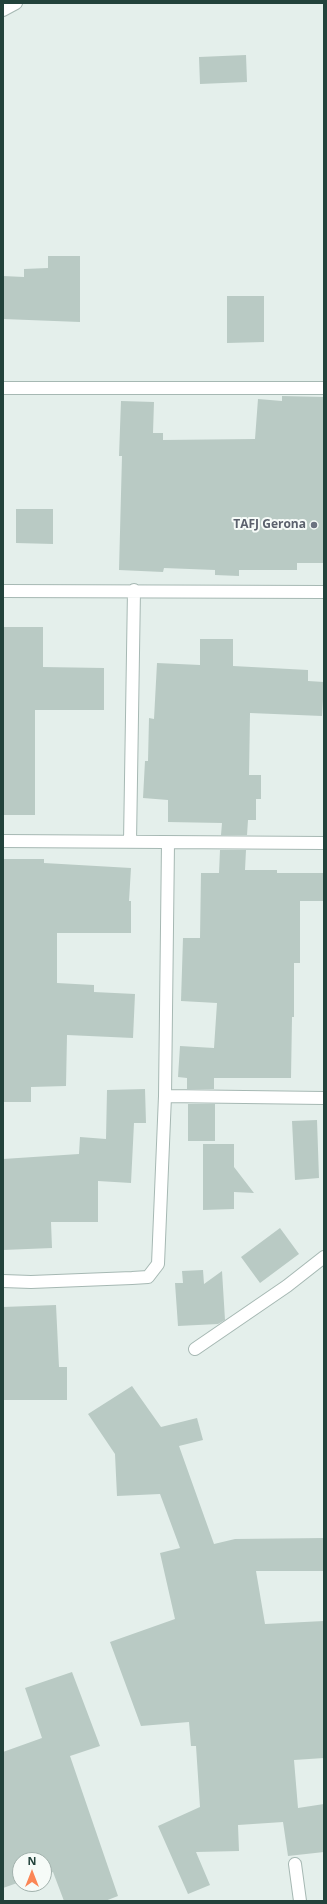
<!DOCTYPE html>
<style>
body{margin:0}
#map{position:relative;width:327px;height:1904px;overflow:hidden;background:#e4efeb;font-family:"Open Sans",sans-serif}
canvas{display:block}
.frame{position:absolute;inset:0;border:4px solid #22423b;pointer-events:none}
.north{position:absolute;left:12px;top:1852px;width:40px;height:40px;box-sizing:border-box;background:#f6fbf8;border:1px solid #a1b1ac;border-radius:50%;rotate:0deg;font-size:11px;font-weight:700;line-height:16px;text-align:center;color:#22423b}
.north::after{content:'';display:block;margin:auto;width:14px;height:18px;background:#fb8656;clip-path:polygon(50% 0,100% 100%,50% 72%,0 100%)}
</style>
<div id="map">
<canvas width="327" height="1904"></canvas>
<div class="frame"></div>
<div class="north">N</div>
</div>
<script>
const ctx = document.querySelector('canvas').getContext('2d');
ctx.lineJoin = 'round';
function fillPath(path, color) { ctx.fillStyle = color; ctx.fill(path, 'evenodd'); }
function stroke(path, color, width, dash) { ctx.strokeStyle = color; ctx.lineWidth = width; ctx.lineCap = dash ? 'butt' : 'round'; ctx.setLineDash(dash || []); ctx.stroke(path); }
function drawText(font, color, halo, rows, align = 'center') {
  ctx.font = font + ' "Open Sans",sans-serif'; ctx.lineWidth = 4; ctx.setLineDash([]); ctx.textBaseline = 'middle'; ctx.strokeStyle = halo; ctx.fillStyle = color; for (const [text, x, y, turn = 0] of rows) {
    ctx.save(); ctx.translate(x, y); ctx.rotate((+turn || 0) * Math.PI / 180); ctx.textAlign = isNaN(turn) ? turn : align; if (halo) ctx.strokeText(text, 0, 0); ctx.fillText(text, 0, 0); ctx.restore();
  }
}
fillPath(new Path2D(`
 M246,55L247,82L200,84L199,57Z
 M48,256H80V322L3,319V276L24,277V269L48,268Z
 M227,296H264V342L227,343Z
 M282,396L324,397V563H297V570H239V576L215,575V570L164,568L163,572L119,570L122,456H119L121,401L154,402L153,433H163V440L255,439L258,399L282,401Z
 M16,509H53V544L16,543Z
 M3,627H43V667L104,668V710H35V815H3Z
 M200,639H233V666L308,670V681L324,682L322,716L250,713L249,775H261V799H256V820H248L247,835H221L222,823L168,822V800L143,798L145,761H148L149,718L154,719L157,663L200,665Z
 M220,850H246L245,870H277V873H324V901H300V963H294V1017H292L291,1078H214V1089H187V1078L178,1077L180,1046L214,1048L217,1003L181,1001L183,938H200L201,873H219Z
 M3,859H44V863L131,868L129,901H131V933H57V983L94,985V992L135,994L133,1038L67,1035L66,1086L31,1087V1102H3Z
 M145,1089L146,1123H134L131,1183L98,1181V1222H51L52,1248L3,1250V1159L79,1154L80,1137L106,1139L107,1090Z
 M188,1104H215V1141H188Z
 M317,1120L319,1178L295,1180L292,1121Z
 M203,1144H234V1167L254,1193L234,1192V1209L203,1210Z
 M280,1228L299,1254L260,1283L241,1257Z
 M203,1270L204,1284L222,1271L225,1320L218,1324L178,1326L175,1283H183L182,1271Z
 M56,1305L59,1367H67V1400H3V1307Z
 M132,1386L161,1427L197,1418L203,1440L179,1446L214,1544L235,1539L324,1538V1571H256L265,1624L324,1621V1758L294,1760L298,1808L324,1804V1852L288,1856L283,1822L238,1825L239,1851L196,1852L210,1885L188,1894L158,1826L200,1807L196,1746H191L189,1722L141,1726L110,1642L175,1619L160,1553L180,1548L160,1494L117,1496L115,1454L88,1414Z
 M72,1672L100,1746L70,1756L118,1896L105,1901H64L53,1872L44,1875V1860H20V1882L3,1888V1752L42,1738L25,1688Z`), '#b9cac4');
const minor = new Path2D(`
 M3,10L16,3
 M3,388H324
 M3,591L324,592
 M3,841L324,843
 M130,842L134,590
 M165,1096L324,1098
 M3,1281L31,1282L132,1278L148,1277L158,1264L165,1096L168,843
 M195,1349L287,1286L324,1257
 M295,1864L300,1901`);
stroke(minor, '#a6b8b3', 14);
stroke(minor, '#fff', 12);
for (const [x, y, r, color] of [
 [314,525,4,"#6b7280"]
]) { const dot = new Path2D(); dot.arc(x, y, r, 0, 2 * Math.PI); ctx.fillStyle = color; ctx.fill(dot); stroke(dot, '#f6fbf8', 1.5); }
drawText('bold 12px', '#5b616d', '#f6fbf8', [
 ["TAFJ Gerona",306,525]
], 'right');
</script>
